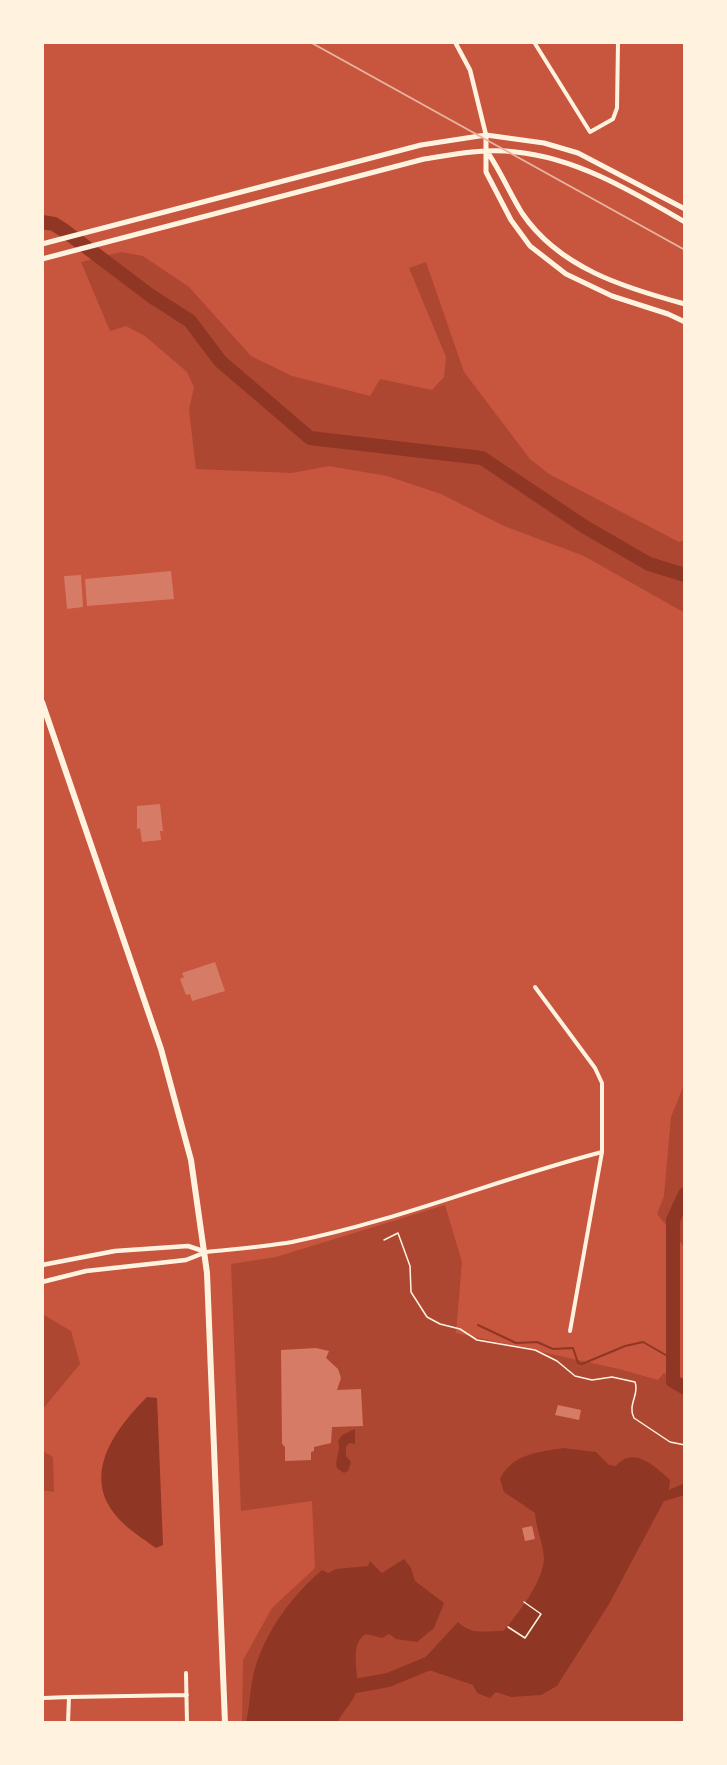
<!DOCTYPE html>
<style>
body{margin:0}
#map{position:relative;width:727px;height:1765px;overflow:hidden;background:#c8553d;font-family:Roboto,sans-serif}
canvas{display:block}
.frame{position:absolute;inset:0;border:44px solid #fff3e0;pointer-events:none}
</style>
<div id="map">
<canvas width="727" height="1765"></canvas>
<div class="frame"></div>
</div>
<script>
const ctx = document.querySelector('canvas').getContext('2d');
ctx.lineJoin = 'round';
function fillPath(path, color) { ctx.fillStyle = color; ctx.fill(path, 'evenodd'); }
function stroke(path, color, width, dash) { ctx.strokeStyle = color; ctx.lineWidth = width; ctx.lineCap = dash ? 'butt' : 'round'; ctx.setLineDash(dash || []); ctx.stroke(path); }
fillPath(new Path2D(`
 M121,252L143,256L189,287L251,356L292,376L370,396L380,379L432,390L444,377L446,357L409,268L426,262L464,372L530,459L549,474L679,542L685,540V613L584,556L504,526L441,494L387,476L329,466L292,473L196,469L189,410L194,387L187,372L145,336L126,326L110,331L81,262Z
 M685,1082V1248L657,1214L664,1196L671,1117Z
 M445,1205L462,1262L456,1333L619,1369L658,1380L664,1373L685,1382V1723H242L243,1660L272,1608L315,1568L312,1501L241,1511L231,1264L276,1257Z
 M42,1314L71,1331L80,1364L42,1410Z
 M42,1451L53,1457L54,1492L42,1490Z`), '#ae4732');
fillPath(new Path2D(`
 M147,1397L157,1398L163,1545L156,1548C139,1536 118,1523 108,1504C87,1464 121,1423 147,1397Z
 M355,1429V1444L349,1443L346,1447V1456L351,1462L348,1471L344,1473L337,1468C334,1459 342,1449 338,1441L342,1435Z
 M563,1448L596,1452L609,1465L616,1466C633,1445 656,1467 670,1480L669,1490L685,1483V1495L664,1501L609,1604L557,1686L541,1695L511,1697L496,1692L490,1698L477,1693L473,1685L426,1669L416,1671L417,1662H421L458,1622C471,1635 485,1631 503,1631C517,1616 544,1580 544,1558C543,1542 536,1529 535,1513L504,1492L500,1479C512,1454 538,1452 563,1448Z
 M404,1559L411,1568L415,1581L444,1603L434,1628L417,1642L396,1639L389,1634L382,1638L366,1634C347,1645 361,1674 356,1692C352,1704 344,1710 338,1721L340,1723H246C250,1705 250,1686 255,1668C267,1629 292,1596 322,1570L328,1573L336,1569L368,1566L370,1561L382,1573Z`), '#8f3625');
stroke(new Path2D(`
 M478,1325L516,1343L537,1342L553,1349L573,1348L578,1363L582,1364L625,1346L643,1342L671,1358`), '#8f3625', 2);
stroke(new Path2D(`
 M42,222L54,224L65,231L151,296L190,321L220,361L310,438L482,458L585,527L649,564L685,575
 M685,1194L673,1220V1381L685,1388
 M339,1689L388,1680L432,1662`), '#8f3625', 14);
fillPath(new Path2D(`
 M171,571L174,599L87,606L85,579Z
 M81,575L83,607L67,609L64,576Z
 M160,804L163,831H160L161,840L142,842L140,828L137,829V806Z
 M215,962L225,991L192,1001L190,994L186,995L180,979L184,977L182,973Z
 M316,1348L329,1351L326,1358L338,1369L341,1378L337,1390L361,1389L363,1426L332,1427L331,1443L314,1447V1451L311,1452V1460L285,1461V1447L282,1444L281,1350Z
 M558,1405L581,1410L579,1420L555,1415Z
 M532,1526L535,1539L525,1541L522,1528Z`), '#d67c66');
stroke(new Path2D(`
 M384,1240L398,1233L410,1266L411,1292L427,1317L440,1324L460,1329L477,1340L535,1350L557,1361L575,1376L592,1380L612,1377L635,1382C640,1394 627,1405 634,1418L670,1442L685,1445
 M508,1627L525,1638L541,1614L524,1602`), '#fff3e0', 1.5);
stroke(new Path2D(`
 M534,42L590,132L613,119L617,108L618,42
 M535,987L595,1068L602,1083V1152L570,1331
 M206,1252C234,1249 263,1247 292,1242C397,1221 498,1179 602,1152
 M186,1673L187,1723
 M44,1698L69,1697
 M68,1723L69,1697L187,1695`), '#fff3e0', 4);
stroke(new Path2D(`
 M455,42L470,70L486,135
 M42,1265L115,1251L188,1246L206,1252
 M42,1282L86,1271L186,1260L206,1252`), '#fff3e0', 4.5);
stroke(new Path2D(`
 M486,135V172L511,220L530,246L566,274L612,296L668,314L685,322
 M488,153C501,172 510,194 522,213C559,268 625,288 685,304
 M42,244L421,145L486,135L544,143L578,153L685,209
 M42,259L424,159C455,154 485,148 516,152C577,158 633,192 685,222`), '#fff3e0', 5);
stroke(new Path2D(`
 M42,702L161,1049L191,1160L207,1273L225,1723`), '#fff3e0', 6);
stroke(new Path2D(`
 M310,42L685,250`), '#e9b49f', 2);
</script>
